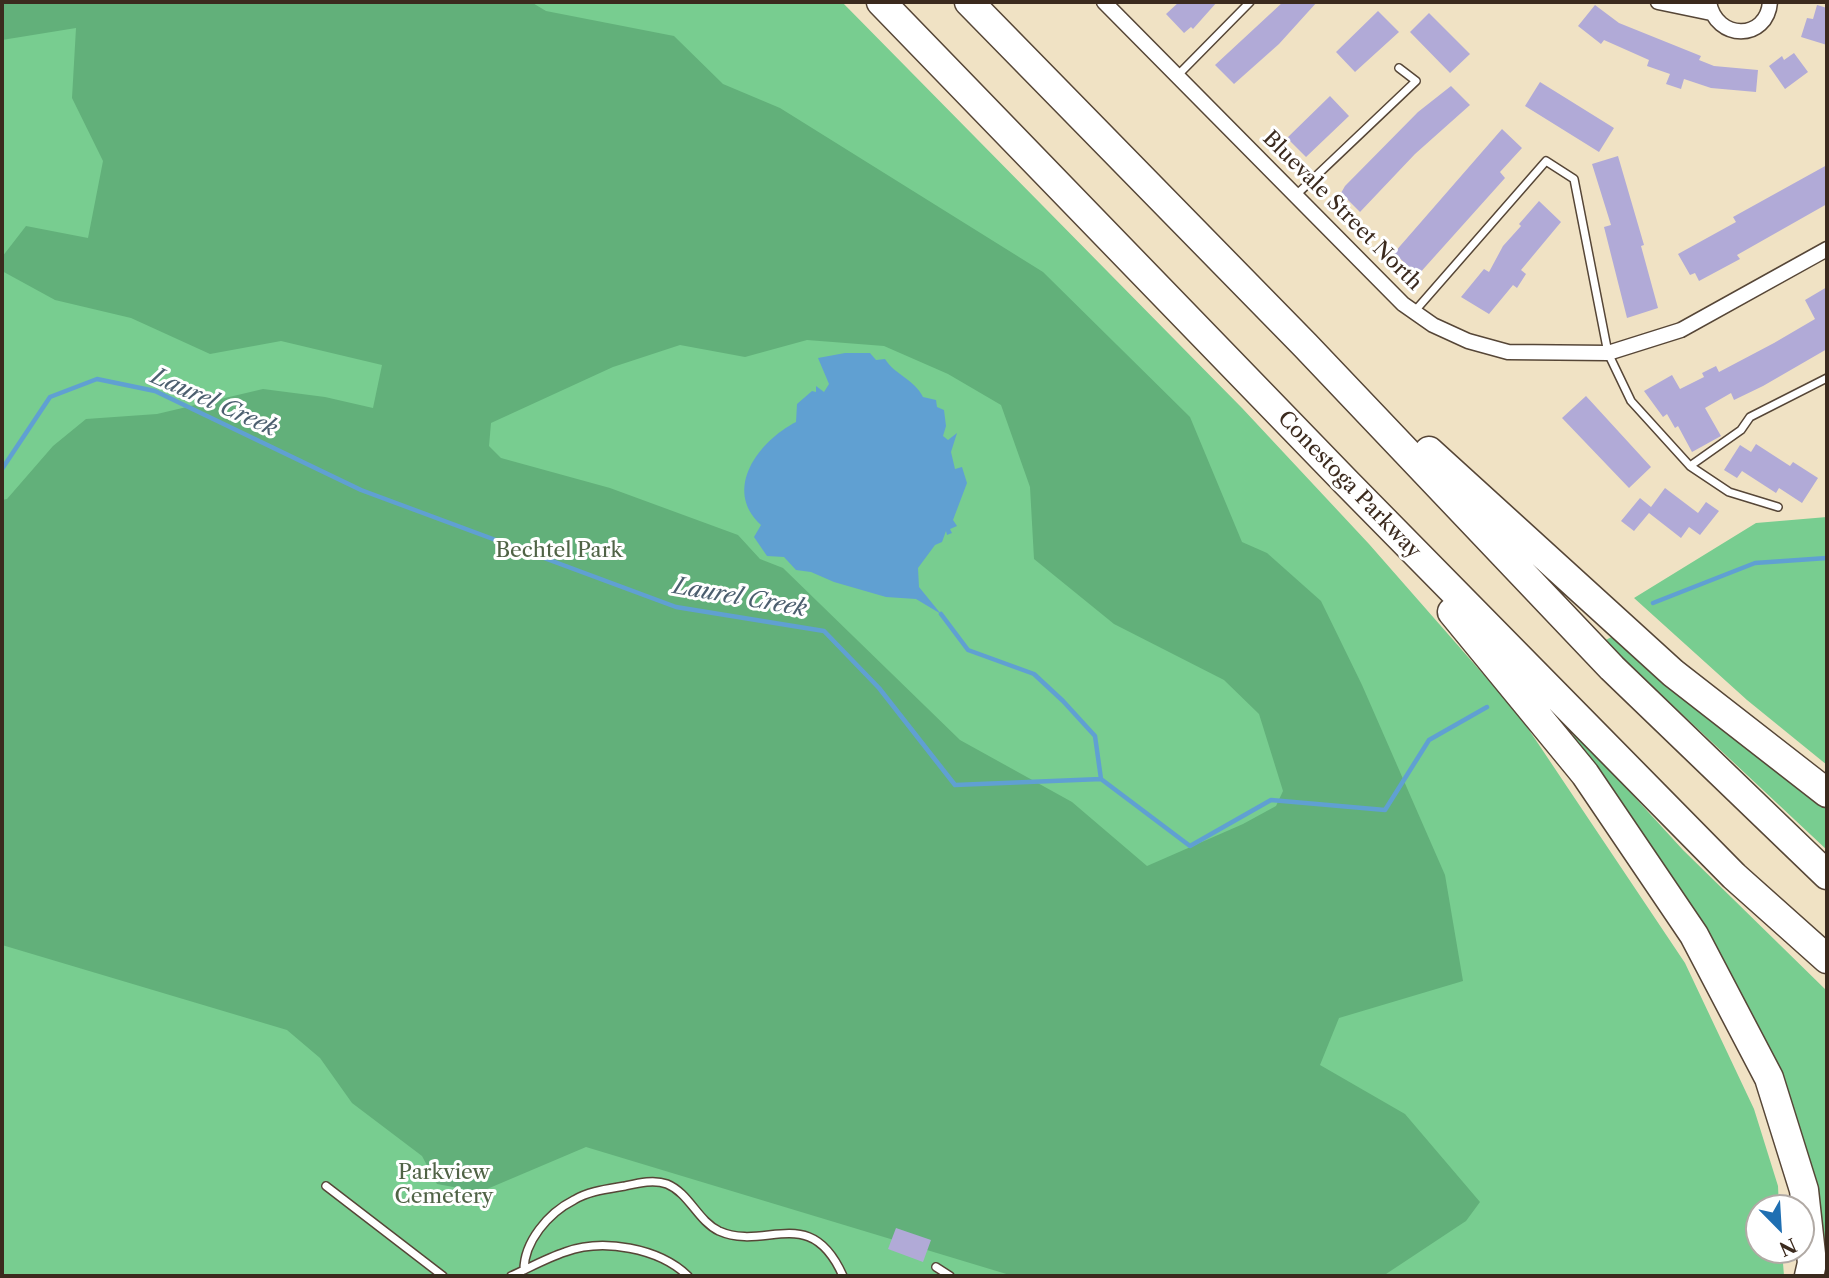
<!DOCTYPE html>
<style>
body{margin:0}
#map{position:relative;width:1829px;height:1278px;overflow:hidden;background:#f0e2c4;font-family:"Libre Caslon Text",serif}
canvas{display:block}
.frame{position:absolute;inset:0;border:4px solid #3b2a1e;pointer-events:none}
.north{position:absolute;left:1745px;top:1194px;width:70px;height:70px;box-sizing:border-box;background:#fff;border:2px solid #b1aaa5;border-radius:50%;rotate:156deg;font-size:19px;font-weight:700;line-height:28px;text-align:center;color:#3b2a1e}
.north::after{content:'';display:block;margin:auto;width:24px;height:32px;background:#1f6fb2;clip-path:polygon(50% 0,100% 100%,50% 72%,0 100%)}
</style>
<div id="map">
<canvas width="1829" height="1278"></canvas>
<div class="frame"></div>
<div class="north">N</div>
</div>
<script>
const ctx = document.querySelector('canvas').getContext('2d');
ctx.lineJoin = 'round';
function fillPath(path, color) { ctx.fillStyle = color; ctx.fill(path, 'evenodd'); }
function stroke(path, color, width, dash) { ctx.strokeStyle = color; ctx.lineWidth = width; ctx.lineCap = dash ? 'butt' : 'round'; ctx.setLineDash(dash || []); ctx.stroke(path); }
function drawText(font, color, halo, rows, align = 'center') {
  ctx.font = font + ' "Libre Caslon Text",serif'; ctx.lineWidth = 6; ctx.setLineDash([]); ctx.textBaseline = 'middle'; ctx.strokeStyle = halo; ctx.fillStyle = color; for (const [text, x, y, turn = 0] of rows) {
    ctx.save(); ctx.translate(x, y); ctx.rotate((+turn || 0) * Math.PI / 180); ctx.textAlign = isNaN(turn) ? turn : align; if (halo) ctx.strokeText(text, 0, 0); ctx.fillText(text, 0, 0); ctx.restore();
  }
}
fillPath(new Path2D(`
 M2,2H842L1242,408L1369,544L1519,715L1685,963L1754,1109L1778,1186L1779,1208H1759V1250H1782L1784,1276H2Z
 M1827,517V765L1747,700L1634,598L1756,523Z
 M1615,635L1827,804V850L1604,641Z
 M1576,733L1683,850L1827,991V1276H1817L1781,1092L1568,740Z`), '#78cd90');
fillPath(new Path2D(`
 M2,2H531L546,11L674,36L723,84L780,108L1043,272L1190,417L1242,542L1267,553L1321,601L1362,685L1445,875L1463,981L1339,1018L1320,1065L1405,1114L1480,1202L1466,1221L1383,1276H1013L586,1147L480,1192L437,1184L422,1156L352,1103L320,1058L287,1030L2,945V500L7,499L53,446L86,419L157,414L263,389L325,397L373,408L382,365L281,341L210,354L131,318L55,300L2,271V257L26,226L88,238L103,161L72,98L76,28L2,40ZM807,340L884,346L948,374L1001,405L1030,487L1034,559L1114,624L1224,680L1259,714L1283,791L1276,806L1243,824L1147,866L1072,802L960,740L783,568L760,559L738,535L610,488L501,458L489,446L491,423L613,367L680,345L745,357Z`), '#62b07a');
fillPath(new Path2D(`
 M845,353H870L876,360L885,359C895,375 914,379 923,397L936,400L937,407L944,410L946,426L943,436L948,440L957,433L951,452L955,469L962,467L967,483L953,520L957,526L950,529L952,533L947,535L946,531L942,542L935,545L918,568L919,587L941,614L916,599L886,597L834,582L811,572L796,570L784,557L767,556L754,537L761,525C722,489 759,441 796,422L797,404L812,391L816,392V386L824,392L829,384L818,358Z`), '#60a0d2');
stroke(new Path2D(`
 M2,469L50,397L97,379L155,391L361,490L676,607L824,631L879,688L955,785L1101,779L1190,846L1271,800L1385,810L1429,740L1487,707
 M1653,603L1755,563L1827,558
 M941,614L968,650L1034,674L1063,701L1095,736L1101,779`), '#60a0d2', 4.5);
fillPath(new Path2D(`
 M1179,2H1217L1193,29L1191,27L1184,33L1166,14Z
 M1283,2H1317L1279,44L1234,84L1215,65Z
 M1595,5L1619,23L1701,56L1699,60L1714,66L1758,70L1756,92L1711,88L1684,79L1681,89L1666,84L1670,74L1647,66L1649,60L1604,40L1601,44L1578,26Z
 M1817,5L1827,8V45L1801,37L1807,18L1813,19Z
 M1378,11L1399,32L1355,72L1336,52Z
 M1429,13L1470,54L1450,73L1410,32Z
 M1794,53L1808,72L1785,89L1769,66L1782,56L1784,60Z
 M1540,82L1614,128L1599,152L1525,106Z
 M1451,86L1470,105L1415,154L1360,212L1341,193L1345,186L1418,112Z
 M1330,96L1349,116L1306,157L1287,138Z
 M1502,129L1522,148L1500,172L1505,178L1418,275L1394,253Z
 M1618,156L1644,245L1641,246L1658,308L1627,318L1604,227L1611,225L1592,164Z
 M1827,165V204L1737,255L1740,259L1699,281L1695,273L1690,275L1678,254L1736,222L1733,217Z
 M1539,201L1561,222L1521,270L1526,274L1517,288L1513,285L1489,314L1461,297L1484,269L1489,272L1503,246L1521,226L1519,224Z
 M1827,287V349L1763,386L1734,400L1731,393L1705,408L1721,436L1692,452L1678,426L1675,428L1667,414L1663,417L1644,391L1672,375L1680,389L1704,377L1702,373L1716,366L1719,372L1774,343L1815,319L1805,300Z
 M1586,396L1651,467L1629,488L1562,418Z
 M1756,444L1790,466L1793,462L1818,478L1802,503L1779,488L1776,493L1742,471L1737,478L1724,470L1740,445L1751,452Z
 M1665,488L1698,513L1706,502L1719,511L1700,535L1689,527L1681,538L1649,513L1634,531L1621,521L1640,498L1651,507Z
 M896,1228L931,1240L923,1262L888,1249Z`), '#b1aad7');
const service = new Path2D(`
 M1178,75L1250,2
 M1296,195L1416,81L1399,68
 M1414,312L1546,161L1574,179L1608,353L1631,401L1690,466L1729,492L1778,507
 M1690,466L1741,430L1750,417L1827,378
 M326,1186L443,1276
 M936,1267L950,1276
 M524,1270C524,1242 548,1213 574,1200C589,1191 608,1189 625,1186C638,1183 654,1179 667,1184C689,1193 698,1221 719,1231C766,1252 810,1202 843,1276
 M511,1276C529,1268 547,1258 565,1252C603,1238 659,1248 688,1276`);
const minor = new Path2D(`
 M1104,2L1403,304L1433,325L1468,341L1508,352L1608,353L1681,330L1827,249
 M1658,2L1711,13
 M1709,2C1716,41 1767,41 1770,2`);
const motorway = new Path2D(`
 M881,2L1346,482L1734,876L1827,959
 M969,2L1305,345L1612,668L1827,875
 M1429,451L1673,673L1827,793
 M1452,612L1585,774L1694,935L1769,1078L1804,1190L1812,1263L1809,1276`);
stroke(service, '#564637', 10);
stroke(minor, '#564637', 17);
stroke(motorway, '#564637', 31);
stroke(service, '#fff', 7);
stroke(minor, '#fff', 14);
stroke(motorway, '#fff', 28);
drawText('21px', '#3b2a1e', '#fff', [
 ["Bluevale Street North",1342,211,45],
 ["Conestoga Parkway",1349,485,46]
]);
drawText('21px', '#506346', '#fff', [
 ["Bechtel Park",559,551],
 ["Parkview",444,1173],
 ["Cemetery",444,1197]
]);
drawText('italic 23px', '#4c5f6f', '#fff', [
 ["Laurel Creek",214,403,24],
 ["Laurel Creek",740,598,10]
]);
</script>
